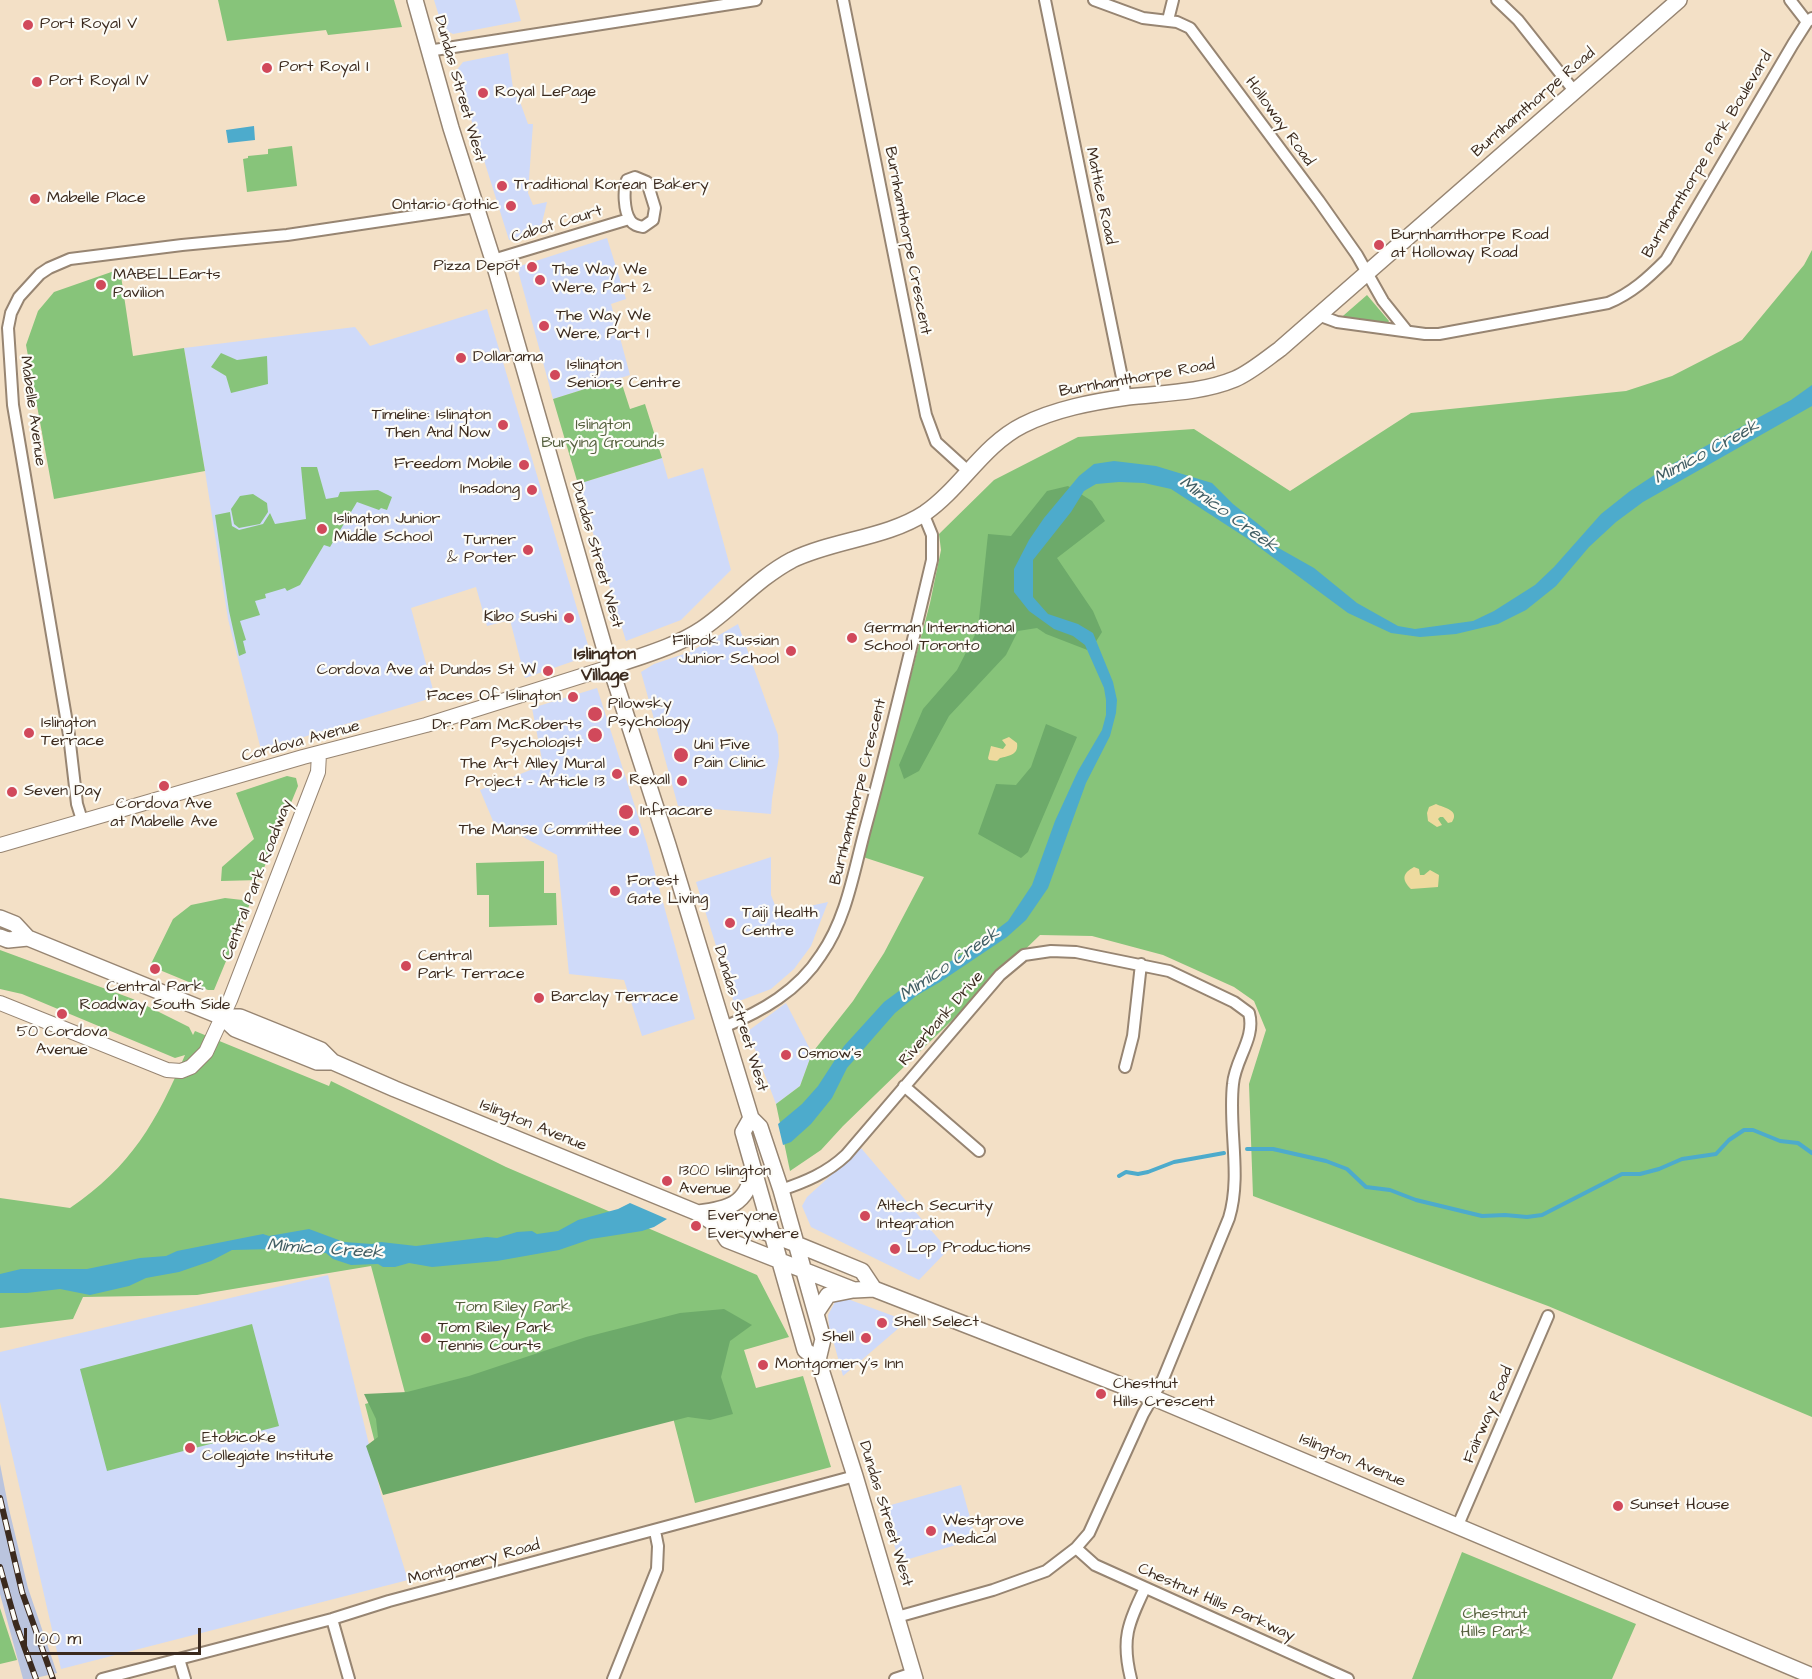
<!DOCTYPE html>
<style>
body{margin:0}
#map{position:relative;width:1812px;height:1679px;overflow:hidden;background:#f3e0c6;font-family:"Architects Daughter",sans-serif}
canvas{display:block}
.scale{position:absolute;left:24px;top:1628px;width:177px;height:27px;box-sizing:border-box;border:3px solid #3b2a1e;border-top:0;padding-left:8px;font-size:18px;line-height:21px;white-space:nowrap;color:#3b2a1e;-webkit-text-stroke:4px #fdfcf7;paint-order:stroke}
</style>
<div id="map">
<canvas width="1812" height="1679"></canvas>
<div class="scale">100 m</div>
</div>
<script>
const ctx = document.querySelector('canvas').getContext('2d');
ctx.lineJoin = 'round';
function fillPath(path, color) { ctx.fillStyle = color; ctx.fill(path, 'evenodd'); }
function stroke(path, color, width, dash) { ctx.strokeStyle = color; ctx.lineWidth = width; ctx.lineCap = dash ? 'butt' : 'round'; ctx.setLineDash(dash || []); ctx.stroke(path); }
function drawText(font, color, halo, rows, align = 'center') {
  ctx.font = font + ' "Architects Daughter",sans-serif'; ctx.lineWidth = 4.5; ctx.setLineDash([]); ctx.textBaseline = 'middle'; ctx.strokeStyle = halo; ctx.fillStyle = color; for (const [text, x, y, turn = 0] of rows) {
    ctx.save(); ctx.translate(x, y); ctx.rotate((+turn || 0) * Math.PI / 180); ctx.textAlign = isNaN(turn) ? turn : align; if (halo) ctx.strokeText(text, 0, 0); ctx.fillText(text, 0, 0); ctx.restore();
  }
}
fillPath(new Path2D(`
 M434,0H515L521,21L453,34L443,29Z
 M508,53L514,95L519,99L528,124H533L528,193L533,205L547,202L542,223L544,230L509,240L456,71L463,62Z
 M607,238L626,299L611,304L630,375L553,399L517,267Z
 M487,309L591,655L525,678L510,620L487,626L476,587L411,608L435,697L261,750L228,619L205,471L184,348L355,327L370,346Z
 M662,458L668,479L703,468L731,570L681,620L626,641L578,484Z
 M738,624L778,735L779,756L772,799L771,814L678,806L641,672L654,664L690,652Z
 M597,688L647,844L695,1019L642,1036L624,980L569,974L557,855L493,821L480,790L543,765L532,708Z
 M771,857V895L778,913L828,902L811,946L794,969L771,989L734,1003L696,882Z
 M786,1003L812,1053L800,1086L776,1104L748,1031Z
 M861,1148L948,1250L919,1280L811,1227L802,1206L807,1197Z
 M328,1275L381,1494L408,1580L61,1669L0,1402V1352Z
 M845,1298L907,1321L843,1376L829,1326L828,1315L835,1302Z
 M961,1485L976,1539L899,1562L884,1507Z`), '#cfdaf9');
fillPath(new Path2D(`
 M0,1464L8,1505L28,1588L57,1673L31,1679H23L0,1594Z`), '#bac4de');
fillPath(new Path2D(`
 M218,0H394L402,27L328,35L326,30L227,41Z
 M292,146L297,186L247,192L243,159L248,158V156L268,154V149Z
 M1812,250V1417L1548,1306L1253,1196L1249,1084L1266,1030L1254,1001L1234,987L1163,955L1092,936L1040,935L843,1126L821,1150L790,1171L776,1104L800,1086L812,1053L853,1001L884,953L924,877L863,857L930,603L941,550L939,534L994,480L1078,437L1194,429L1290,491L1411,413L1626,391L1672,376L1742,340L1804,265Z
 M120,269L133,356L184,348L205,471L54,499L26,345L38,311L54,292Z
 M1367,295L1389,321L1385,328L1336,322Z
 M221,353L237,360L267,356L268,384L231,393L226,376L211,367Z
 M620,378L630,409L645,404L662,458L578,484L553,399Z
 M301,467H317L326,499L338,497L340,492L378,490L392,497L387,510L381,508L379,510L357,502L330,547L324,545L300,585L287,591L285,588L265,594L266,598L255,601L260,615L240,621L246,640L243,641L246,653L239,656L229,611L215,515L230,512L232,526L239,530L263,524L270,513L275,524L306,519Z
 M253,494L267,503L268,512L260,524L239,528L234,524L231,509L240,496Z
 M287,776L296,778L298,786L259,880L221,881L222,867L254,839L236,793Z
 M544,861V893H556L557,925L489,927V895H477L476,863Z
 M225,898L251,901L214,990H208L150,966L173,919L191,905Z
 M0,950L133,999L189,1027L193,1035L195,1031L329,1086L331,1081L506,1167L757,1275L789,1337L744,1350L756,1388L803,1376L831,1467L695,1503L670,1406L383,1474L365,1404L405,1393L371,1266L197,1295L83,1297L73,1319L0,1328V1198L70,1208C131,1167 157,1121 185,1055L175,1058L22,994L0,989Z
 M252,1324L279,1426L107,1471L80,1369Z
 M1462,1552L1636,1624L1612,1679H1412Z
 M0,1608L17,1660L0,1664Z`), '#87c47a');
fillPath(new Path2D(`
 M1068,486L1092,501L1105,521L1057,558L1093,611L1102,632L1090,651L1046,634L1037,628L1018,631L1006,655L949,716L919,771L904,779L899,765L923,709L957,670L978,629L988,534L1011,536L1047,491Z
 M1046,724L1077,737L1028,852L1021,858L978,834L996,784L1016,785L1031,767Z
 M724,1309L752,1325L730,1341L721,1377L733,1414L710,1420L688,1417L383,1495L366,1446L378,1437L376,1419L364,1394L407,1392L469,1376L586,1337L680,1313Z`), '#6daa6a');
fillPath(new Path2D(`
 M1009,737L1017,743C1019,755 1008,756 1000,758L997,761L989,760L988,758L991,746L1003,749L1006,745L1002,740Z
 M1436,804C1444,808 1460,810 1452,822L1448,823L1443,817H1440L1438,819L1442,825L1437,827L1428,821L1427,813L1429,807Z
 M1414,867L1419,869L1420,875H1424L1430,870L1439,875L1438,887L1411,889C1401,879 1403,873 1414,867Z`), '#eeda9e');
fillPath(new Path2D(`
 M254,126L255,140L228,143L226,130Z
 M1812,385V406L1643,502L1616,522L1589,547L1556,586L1526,610L1498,624L1456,634L1420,637L1391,633L1348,613L1248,539L1171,489L1144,483L1119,482L1096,484L1084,491L1071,512L1033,560V597L1048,614L1078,624L1093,633L1113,682L1117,700L1116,713L1110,736L1086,783L1048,888L1026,920L1007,937L940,982L916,996L895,1013L847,1068L832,1098L811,1124L791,1142L783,1145L778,1124L802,1104L818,1086L844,1046L884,1002L903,988L967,952L1008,921L1032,885L1055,821L1078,771L1102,730L1106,715V700L1104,688L1085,645L1073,636L1054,629L1029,611L1014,592V569L1029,540L1044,518L1079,476L1094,464L1114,461L1156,466L1212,483L1233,504L1267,531L1275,546L1314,568L1357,603L1398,626L1415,629L1473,621L1494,611L1535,585L1554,567L1601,514L1630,491L1665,468L1791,400Z
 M630,1203L667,1219L654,1227L642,1231L591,1239L559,1250L497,1261L432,1267L409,1263L395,1267H383L378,1264L351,1265L333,1259L326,1253H297L273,1249L232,1250L211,1261L179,1272L146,1278L129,1286L90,1295L60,1289L27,1293H0V1274L21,1269H87L140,1258L166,1256L177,1251L263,1234L269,1236L309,1229L344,1242L372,1244L381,1242L416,1246L487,1237L497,1238L517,1232L532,1231L537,1234L558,1231L578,1220L618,1209Z`), '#4dabcc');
stroke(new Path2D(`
 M1247,1149H1273L1326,1161L1347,1169L1366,1187L1390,1190L1416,1200L1482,1216L1505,1215L1527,1217L1542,1215L1622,1174H1640L1659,1169L1682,1159L1716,1154L1729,1140L1744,1130H1753L1780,1141L1798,1143L1812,1153
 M1119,1176L1126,1172L1138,1174L1148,1172L1174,1162L1224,1153`), '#4dabcc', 4);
const minor = new Path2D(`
 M843,0L926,415L936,442L969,472
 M1045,0L1126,397
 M1094,0L1143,18L1177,22L1190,28L1319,201L1357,255L1383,301L1407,331
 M1497,0L1518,20L1575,92
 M1790,0L1807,22
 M1168,20L1173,0
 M428,51L756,0
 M635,177L647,182L655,208L653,220L643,227C638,226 633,225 630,220C624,211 623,190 627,180Z
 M493,260L629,219
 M1318,315L1337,322L1425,334H1439L1608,303C1632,293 1648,278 1666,260L1793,44L1807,22L1812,18
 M82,820L77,804L69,735L13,405L8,328L11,313L19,297L40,274L49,268L70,259L182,245L287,235L475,207
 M724,1027C762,1011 798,991 821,955C847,918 854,870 866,826C890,738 911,649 932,560V535L923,513
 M1125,1067L1133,1036L1141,964
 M904,1086L979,1151
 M781,1190C805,1182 827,1173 846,1155L1000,975L1024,955L1051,951L1076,952L1169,971L1234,1002L1249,1013C1256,1038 1235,1059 1233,1084C1228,1128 1242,1175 1229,1218L1163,1379L1143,1414L1089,1533L1076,1548L1046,1571L993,1590L897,1617
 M1458,1525L1548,1316
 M1076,1548L1095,1565L1348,1679
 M332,1619L349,1679
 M179,1659L185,1679
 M102,1679L332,1619L389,1601L855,1476
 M613,1679L657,1569L658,1546L655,1531
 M895,1679L913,1673
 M1131,1679C1121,1639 1128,1624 1145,1588`);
const tertiary = new Path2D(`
 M0,845L303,757L426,725L610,667
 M0,1003L167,1070L181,1071L191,1067L206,1052L230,1000L318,772L319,754`);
const secondary = new Path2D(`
 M415,0L451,128L493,260L605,650L668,845L751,1118L760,1127L781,1190L823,1339L818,1360L855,1476L915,1679
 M610,667C641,656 675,647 702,629C734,607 758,578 792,560C833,540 887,538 925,513C961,488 983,445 1023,425C1055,409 1092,402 1128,397C1163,393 1201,393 1235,379C1251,372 1266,359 1280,349L1679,0
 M0,918L15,924L28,938L222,1017L235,1029L317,1062H333
 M0,937L8,940L28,938
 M222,1017H240L292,1038L321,1050L333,1062L395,1089L698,1213L718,1226L727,1240L854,1290L874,1289L1154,1398L1812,1676
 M751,1118L743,1132L805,1350L818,1360
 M698,1213C728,1209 747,1205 753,1171
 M718,1226L737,1221L796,1244L862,1271L874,1289
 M816,1313L828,1295L853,1290`);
stroke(minor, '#978572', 14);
stroke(tertiary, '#978572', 16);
stroke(secondary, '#978572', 18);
stroke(minor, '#fff', 10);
stroke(tertiary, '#fff', 14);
stroke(secondary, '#fff', 15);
const rail = new Path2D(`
 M0,1498L22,1592L53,1679
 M0,1567L16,1624L36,1679`);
stroke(rail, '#3b2a1e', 6);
stroke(rail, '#fdfcf7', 4, [11]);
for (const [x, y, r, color] of [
 [28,25,6,"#d1495b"],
 [267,68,6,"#d1495b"],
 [37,82,6,"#d1495b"],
 [483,93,6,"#d1495b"],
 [502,186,6,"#d1495b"],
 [35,199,6,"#d1495b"],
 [511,206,6,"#d1495b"],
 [1379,245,6,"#d1495b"],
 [532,267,6,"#d1495b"],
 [540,280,6,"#d1495b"],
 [101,285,6,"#d1495b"],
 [544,326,6,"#d1495b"],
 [461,358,6,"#d1495b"],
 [555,375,6,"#d1495b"],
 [503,425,6,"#d1495b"],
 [524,465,6,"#d1495b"],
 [532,490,6,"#d1495b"],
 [322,529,6,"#d1495b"],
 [528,550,6,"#d1495b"],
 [569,618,6,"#d1495b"],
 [852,638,6,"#d1495b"],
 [791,651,6,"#d1495b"],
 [548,671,6,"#d1495b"],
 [573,697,6,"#d1495b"],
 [595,714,8,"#d1495b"],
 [29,733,6,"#d1495b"],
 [595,735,8,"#d1495b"],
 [681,755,8,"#d1495b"],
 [617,774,6,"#d1495b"],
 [682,781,6,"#d1495b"],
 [164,786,6,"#d1495b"],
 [12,792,6,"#d1495b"],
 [626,812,8,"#d1495b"],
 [634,831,6,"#d1495b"],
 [615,891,6,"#d1495b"],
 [730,923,6,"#d1495b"],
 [406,966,6,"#d1495b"],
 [155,969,6,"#d1495b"],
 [539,998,6,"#d1495b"],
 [62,1014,6,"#d1495b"],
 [786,1055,6,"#d1495b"],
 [667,1181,6,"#d1495b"],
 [865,1216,6,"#d1495b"],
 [696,1226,6,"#d1495b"],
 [895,1249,6,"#d1495b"],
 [882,1323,6,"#d1495b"],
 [426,1338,6,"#d1495b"],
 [866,1338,6,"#d1495b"],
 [763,1365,6,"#d1495b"],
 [1101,1394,6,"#d1495b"],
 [190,1448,6,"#d1495b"],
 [1618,1506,6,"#d1495b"],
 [931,1531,6,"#d1495b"]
]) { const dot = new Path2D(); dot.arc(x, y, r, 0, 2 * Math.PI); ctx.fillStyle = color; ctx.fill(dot); stroke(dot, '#fdfcf7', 2); }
drawText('16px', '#3b2a1e', '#fdfcf7', [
 ["Port Royal V",40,25],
 ["Port Royal I",279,68],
 ["Port Royal IV",49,82],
 ["Royal LePage",495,93],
 ["Traditional Korean Bakery",514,186],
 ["Mabelle Place",47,199],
 ["Ontario Gothic",499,206,"right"],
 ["Burnhamthorpe Road",1391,236],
 ["at Holloway Road",1391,254],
 ["Pizza Depot",520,267,"right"],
 ["The Way We",552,271],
 ["Were, Part 2",552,289],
 ["MABELLEarts",113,276],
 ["Pavilion",113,294],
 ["The Way We",556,317],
 ["Were, Part 1",556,335],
 ["Dollarama",473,358],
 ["Islington",567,366],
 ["Seniors Centre",567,384],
 ["Timeline: Islington",491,416,"right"],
 ["Then And Now",491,434,"right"],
 ["Freedom Mobile",512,465,"right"],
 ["Insadong",520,490,"right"],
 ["Islington Junior",334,520],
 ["Middle School",334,538],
 ["Turner",516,541,"right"],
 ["& Porter",516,559,"right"],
 ["Kibo Sushi",557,618,"right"],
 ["German International",864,629],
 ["School Toronto",864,647],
 ["Filipok Russian",779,642,"right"],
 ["Junior School",779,660,"right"],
 ["Cordova Ave at Dundas St W",536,671,"right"],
 ["Faces Of Islington",561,697,"right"],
 ["Pilowsky",608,705],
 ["Psychology",608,723],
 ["Islington",41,724],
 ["Terrace",41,742],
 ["Dr. Pam McRoberts",582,726,"right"],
 ["Psychologist",582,744,"right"],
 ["Uni Five",694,746],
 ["Pain Clinic",694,764],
 ["The Art Alley Mural",605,765,"right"],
 ["Project - Article 13",605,783,"right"],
 ["Rexall",670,781,"right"],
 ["Seven Day",24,792],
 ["Cordova Ave",164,805,"center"],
 ["at Mabelle Ave",164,823,"center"],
 ["Infracare",640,812],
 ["The Manse Committee",622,831,"right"],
 ["Forest",627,882],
 ["Gate Living",627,900],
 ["Taiji Health",742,914],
 ["Centre",742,932],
 ["Central",418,957],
 ["Park Terrace",418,975],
 ["Central Park",155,988,"center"],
 ["Roadway South Side",155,1006,"center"],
 ["Barclay Terrace",551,998],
 ["50 Cordova",62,1033,"center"],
 ["Avenue",62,1051,"center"],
 ["Osmow's",798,1055],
 ["1300 Islington",679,1172],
 ["Avenue",679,1190],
 ["Altech Security",877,1207],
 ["Integration",877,1225],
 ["Everyone",708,1217],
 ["Everywhere",708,1235],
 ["Lop Productions",907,1249],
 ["Shell Select",894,1323],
 ["Tom Riley Park",438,1329],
 ["Tennis Courts",438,1347],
 ["Shell",854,1338,"right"],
 ["Montgomery's Inn",775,1365],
 ["Chestnut",1113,1385],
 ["Hills Crescent",1113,1403],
 ["Etobicoke",202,1439],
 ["Collegiate Institute",202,1457],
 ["Sunset House",1630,1506],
 ["Westgrove",943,1522],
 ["Medical",943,1540]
], 'left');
drawText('16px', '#3b2a1e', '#fdfcf7', [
 ["Dundas Street West",459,89,74],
 ["Burnhamthorpe Road",1534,103,-41],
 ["Holloway Road",1279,122,54],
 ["Burnhamthorpe Park Boulevard",1708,155,-59],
 ["Mattice Road",1100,196,78],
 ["Cabot Court",557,225,-17],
 ["Burnhamthorpe Crescent",907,241,79],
 ["Burnhamthorpe Road",1137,379,-10],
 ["Mabelle Avenue",32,411,82],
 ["Dundas Street West",596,555,74],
 ["Cordova Avenue",301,742,-15],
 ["Burnhamthorpe Crescent",859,792,-76],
 ["Central Park Roadway",258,880,-69],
 ["Dundas Street West",740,1019,73],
 ["Riverbank Drive",942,1019,-49],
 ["Islington Avenue",533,1126,22],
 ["Fairway Road",1489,1415,-67],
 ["Islington Avenue",1352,1461,23],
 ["Dundas Street West",885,1514,73],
 ["Montgomery Road",474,1563,-15],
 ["Chestnut Hills Parkway",1216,1603,24]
]);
drawText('16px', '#56603e', '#fdfcf7', [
 ["Islington",603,426],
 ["Burying Grounds",603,444],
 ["Tom Riley Park",513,1308],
 ["Chestnut",1495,1615],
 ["Hills Park",1495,1633]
]);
drawText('italic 18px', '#425e64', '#fdfcf7', [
 ["Mimico Creek",1707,453,-28],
 ["Mimico Creek",1228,515,36],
 ["Mimico Creek",950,965,-34],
 ["Mimico Creek",325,1250,4]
]);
drawText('bold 18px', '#3b2a1e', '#fdfcf7', [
 ["Islington",605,655],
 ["Village",605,676]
]);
</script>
